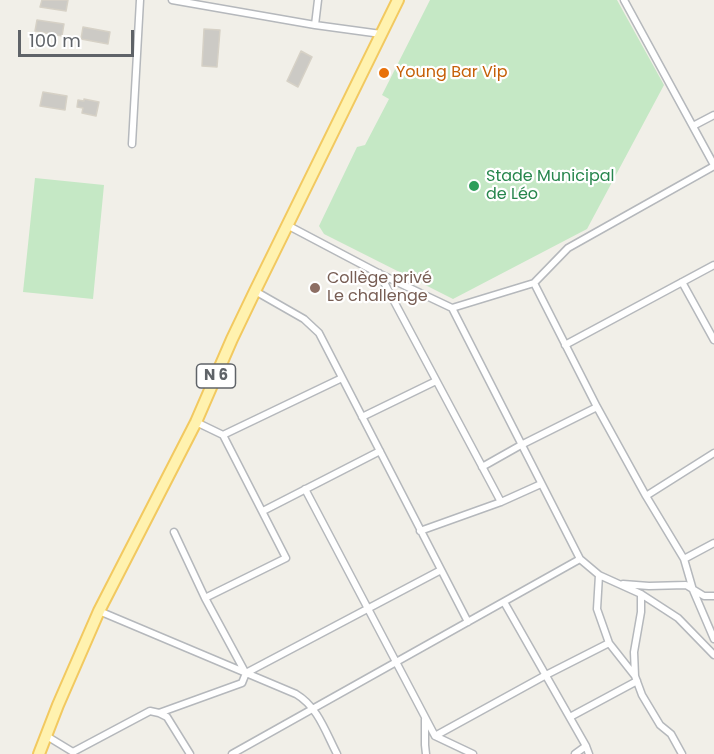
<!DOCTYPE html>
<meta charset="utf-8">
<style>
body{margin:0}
#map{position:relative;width:714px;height:754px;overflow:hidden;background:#f1efe8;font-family:Poppins,sans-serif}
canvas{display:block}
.scale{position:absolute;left:18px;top:30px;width:116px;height:27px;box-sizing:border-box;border:3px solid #5f6368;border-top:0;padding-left:8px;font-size:18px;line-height:21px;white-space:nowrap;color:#5f6368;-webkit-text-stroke:4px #fff;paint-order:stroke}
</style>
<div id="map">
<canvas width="714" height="754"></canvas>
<div class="scale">100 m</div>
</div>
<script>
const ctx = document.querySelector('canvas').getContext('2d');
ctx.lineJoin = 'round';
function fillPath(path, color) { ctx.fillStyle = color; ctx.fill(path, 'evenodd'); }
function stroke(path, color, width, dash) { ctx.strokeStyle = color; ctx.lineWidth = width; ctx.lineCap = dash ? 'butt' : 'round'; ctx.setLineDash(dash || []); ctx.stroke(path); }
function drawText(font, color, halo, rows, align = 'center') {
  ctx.font = font + ' Poppins,sans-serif'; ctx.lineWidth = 4.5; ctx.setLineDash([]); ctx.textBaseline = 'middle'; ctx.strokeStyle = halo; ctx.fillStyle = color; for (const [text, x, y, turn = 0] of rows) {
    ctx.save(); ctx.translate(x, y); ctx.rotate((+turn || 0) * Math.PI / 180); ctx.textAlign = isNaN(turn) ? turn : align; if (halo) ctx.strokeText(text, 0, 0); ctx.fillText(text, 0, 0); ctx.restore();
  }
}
fillPath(new Path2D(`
 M430,0H617L664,85L587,229L453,299L324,234L319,226L357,147L365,145L389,99L382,95Z
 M35,178L104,185L93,299L23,292Z`), '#c5e8c5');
const building = new Path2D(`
 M42,0H68L66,11L40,7Z
 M37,20L64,24L62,36L35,31Z
 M83,27L110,32L108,44L81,39Z
 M204,29L220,30L217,67L202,66Z
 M301,51L312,57L298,87L287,81Z
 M43,92L67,96L65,110L40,106Z
 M84,99L99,102L96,116L82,113L83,108L77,107L78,100L84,101Z`);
fillPath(building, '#cccac5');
stroke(building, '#d6d1c6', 1.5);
const street = new Path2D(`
 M172,0L315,25L381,34
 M624,0L714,165
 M315,25L318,0
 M693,126L714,115
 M132,144L140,0
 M287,225L378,273L452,308L580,559L599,575L641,594L678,618L714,655
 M379,273L501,502
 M682,282L714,340
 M534,283L597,407L646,496L684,559L693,590L714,639
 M255,291L304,319L319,333L468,622
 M452,308L534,283L568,248L714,166
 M565,345L714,265
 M362,417L436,381
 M196,422L223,435L286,558L205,598
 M223,435L342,378
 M482,467L521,445L597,407
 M305,489L435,736L473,754
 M646,496L714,453
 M263,511L380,451
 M420,531L501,502L541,484
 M174,532L205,598L245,672
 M684,559L714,543
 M599,575L597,609L609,643L635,676
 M623,584L649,586L686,585L704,596H714
 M641,594V612L634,652L635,676L642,695L660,725L671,734L682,754
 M504,602L586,746L589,754
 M99,611L296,694C318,707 326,733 337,754
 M159,713L242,683L246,673L441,570
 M570,717L637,681
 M425,719V745L426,754
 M45,735L73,752L150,711L159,713L167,717L190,754
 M435,736L546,675L609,643
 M232,754L580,559
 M575,754L586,746`);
const primary = new Path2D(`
 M39,754L58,705L99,611L196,422L232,339L255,291L398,0`);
stroke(street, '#b5b8bc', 9);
stroke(primary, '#f2c960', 14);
stroke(street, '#fff', 6);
stroke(primary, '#fff2af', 10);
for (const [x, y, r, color] of [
 [384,73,6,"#e8710a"],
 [474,186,6,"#2e9e5b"],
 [315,288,6,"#8d6e63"]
]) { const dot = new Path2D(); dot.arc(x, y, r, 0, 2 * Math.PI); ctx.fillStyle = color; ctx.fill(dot); stroke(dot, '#fff', 2); }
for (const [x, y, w] of [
 [216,376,39]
]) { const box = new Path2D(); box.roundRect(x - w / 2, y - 12, w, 24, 4.5); ctx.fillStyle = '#fff'; ctx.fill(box); stroke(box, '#5f6368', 1.5); }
drawText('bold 15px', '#5f6368', null, [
 ["N 6",216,376]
]);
drawText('16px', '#c56008', '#fff', [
 ["Young Bar Vip",396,73]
], 'left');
drawText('16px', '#27864d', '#fff', [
 ["Stade Municipal",486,177],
 ["de Léo",486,195]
], 'left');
drawText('16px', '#785e54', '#fff', [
 ["Collège privé",327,279],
 ["Le challenge",327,297]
], 'left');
</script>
